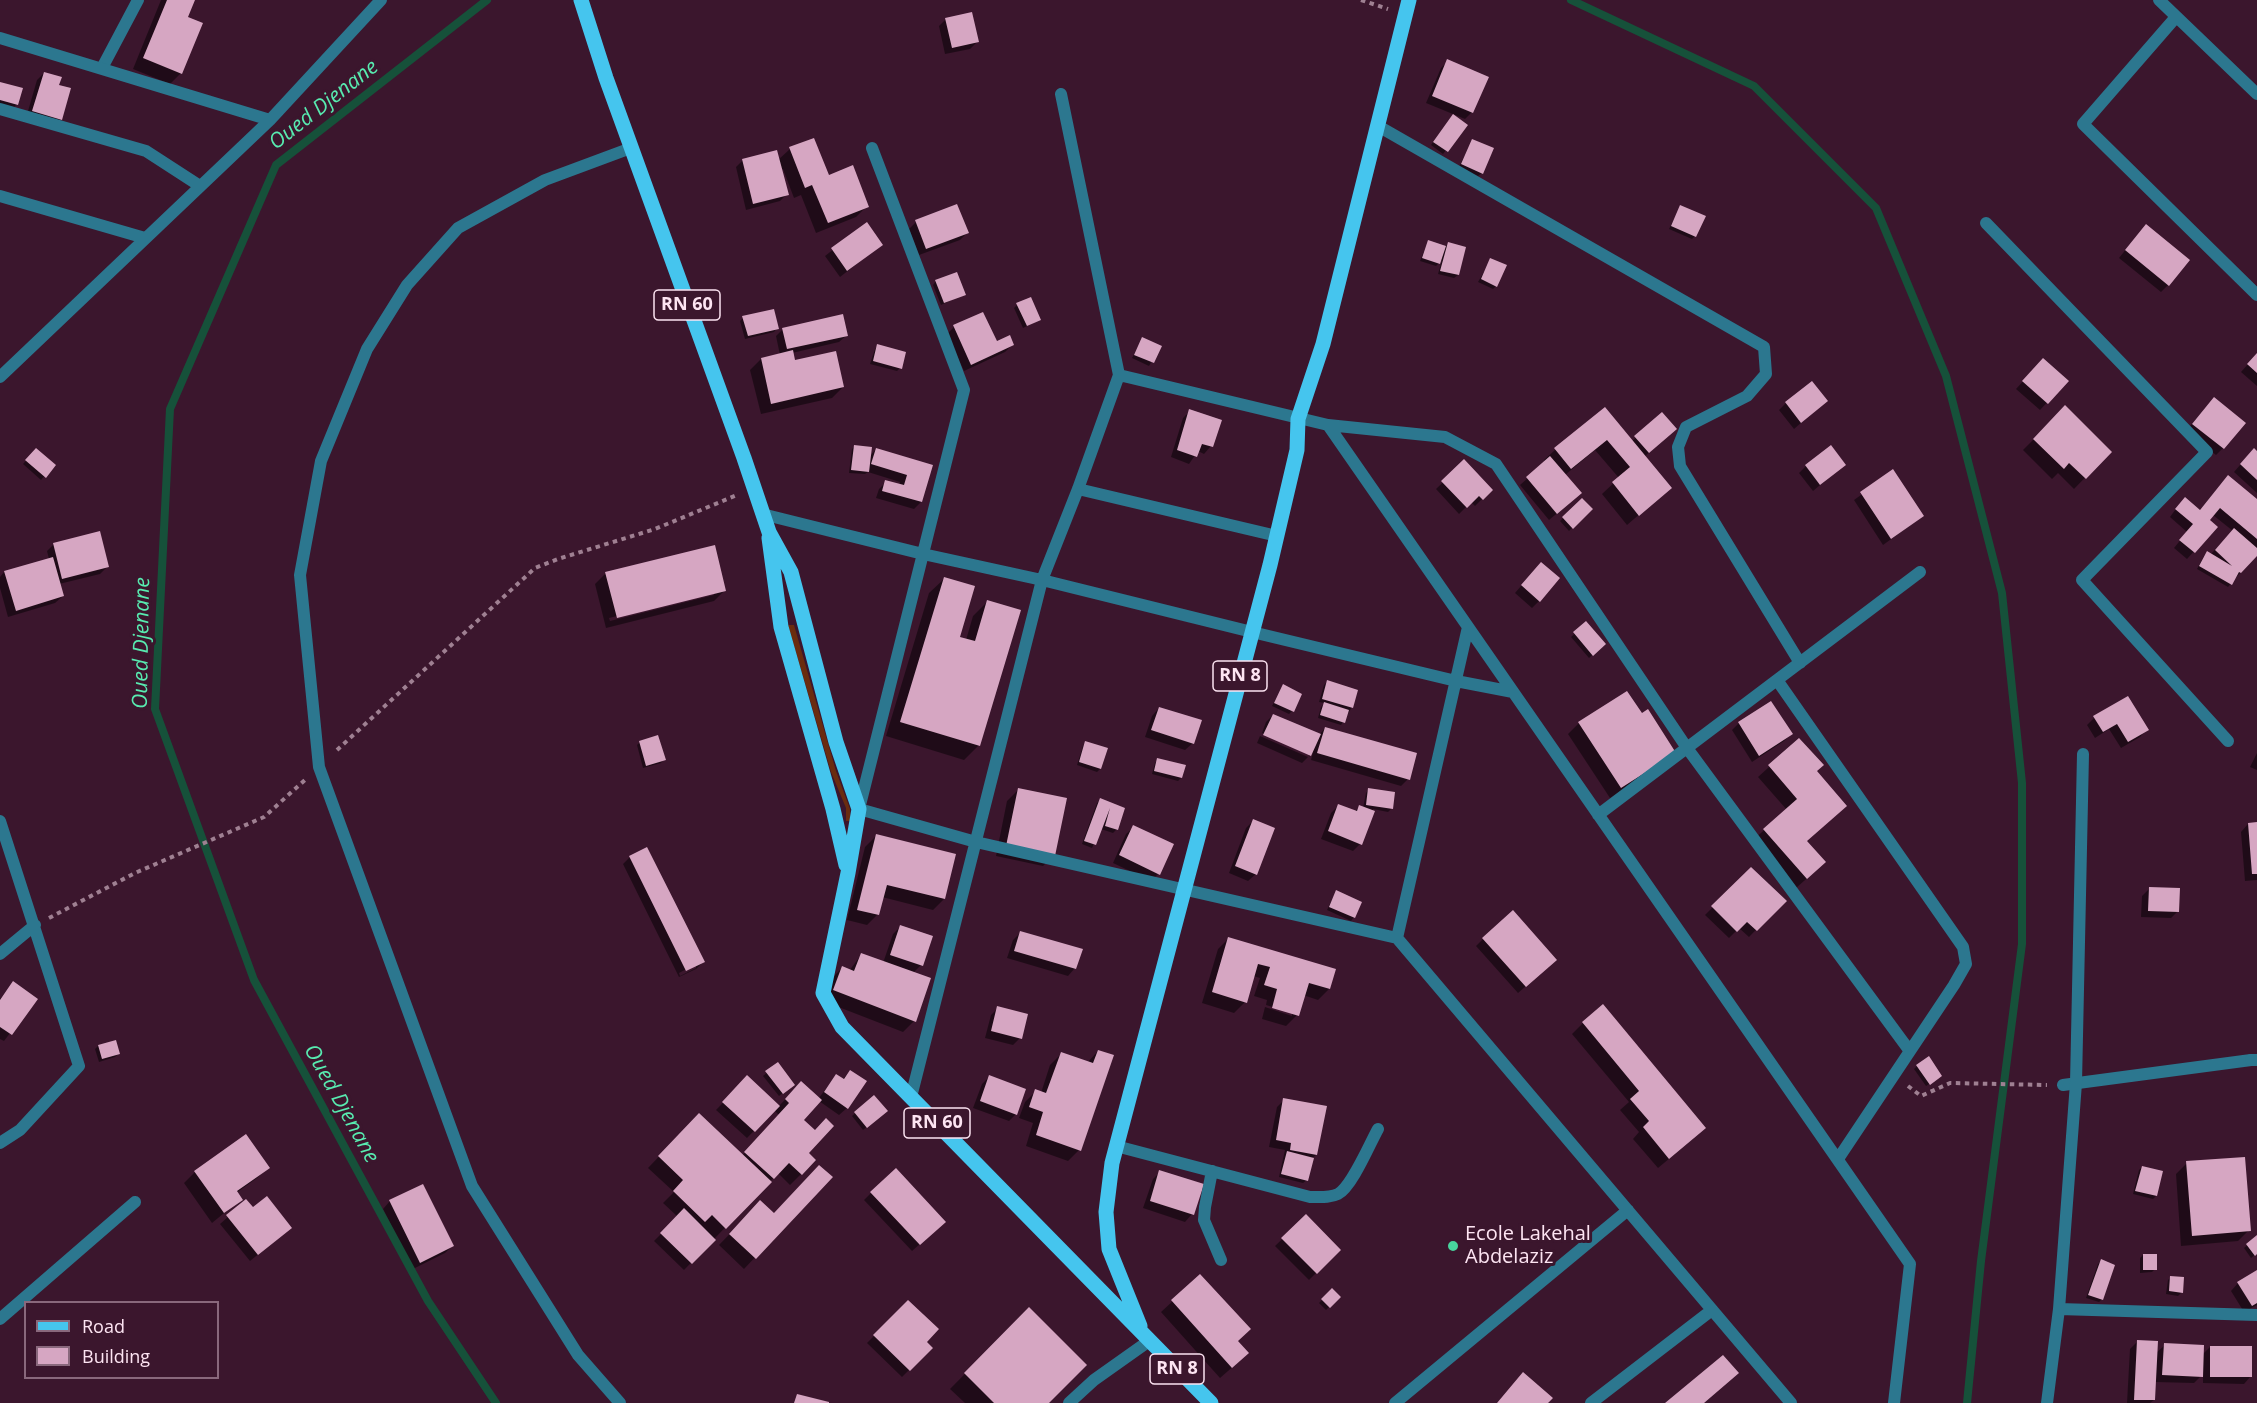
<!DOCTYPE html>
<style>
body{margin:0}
#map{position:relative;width:2257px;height:1403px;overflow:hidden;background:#3b162d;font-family:"Open Sans",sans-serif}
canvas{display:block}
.legend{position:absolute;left:24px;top:1301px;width:195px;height:78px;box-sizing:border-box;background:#3b162d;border:2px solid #89687c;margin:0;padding:8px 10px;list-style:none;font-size:18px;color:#fde4f2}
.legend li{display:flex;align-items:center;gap:12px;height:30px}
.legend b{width:30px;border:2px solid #89687c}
</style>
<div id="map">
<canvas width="2257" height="1403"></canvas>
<ul class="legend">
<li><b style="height:8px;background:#45c5ee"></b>Road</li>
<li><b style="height:16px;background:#d6a6c2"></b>Building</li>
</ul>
</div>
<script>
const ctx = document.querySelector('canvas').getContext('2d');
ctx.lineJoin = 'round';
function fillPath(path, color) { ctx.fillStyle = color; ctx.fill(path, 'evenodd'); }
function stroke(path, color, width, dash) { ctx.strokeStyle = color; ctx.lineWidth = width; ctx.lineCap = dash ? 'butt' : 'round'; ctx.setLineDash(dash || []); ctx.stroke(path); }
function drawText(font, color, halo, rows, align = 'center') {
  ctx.font = font + ' "Open Sans",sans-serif'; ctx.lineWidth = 6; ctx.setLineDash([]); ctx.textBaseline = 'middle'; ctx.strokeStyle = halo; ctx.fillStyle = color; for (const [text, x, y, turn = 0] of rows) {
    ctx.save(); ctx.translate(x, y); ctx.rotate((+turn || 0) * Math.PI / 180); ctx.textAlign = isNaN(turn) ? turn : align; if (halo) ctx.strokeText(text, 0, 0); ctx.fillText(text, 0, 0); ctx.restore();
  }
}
fillPath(new Path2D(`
 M788,625H794L836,771L850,809V821H846V808L831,772Z`), '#6a2c0f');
fillPath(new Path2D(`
 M161,0H194L186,18L181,73L170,84L133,69Z
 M946,19L977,42L970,49L945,54L939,26Z
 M1448,61L1472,112L1465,119L1426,103L1441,68Z
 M44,73L57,86L61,119L54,126L26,118L37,80Z
 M0,84L17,104L14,107L0,104Z
 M1450,119L1466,125L1443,154L1431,145Z
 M1472,141L1482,173L1478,176L1459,167Z
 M790,149L828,177L867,206L856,217L816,233L801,195L794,198L783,169L781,170L787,194L780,201L746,210L736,167L743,160H778Z
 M1681,206L1695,236L1692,239L1669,229Z
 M916,222L967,233L960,240L919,255L909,229Z
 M866,224L881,245L840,277L825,256Z
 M2139,233L2168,285L2161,292L2119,258Z
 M1428,242L1445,247L1448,244L1458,275L1454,278L1438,274L1442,260L1436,266L1420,261Z
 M1491,260L1496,286L1493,289L1478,282Z
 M936,281L964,294L941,305L933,285Z
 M1017,305L1039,320L1023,328L1014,308Z
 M743,318L777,328L774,332L745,339L740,321Z
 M954,327L996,343L1012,345L1005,352L964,371L947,334Z
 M783,329L847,335L839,342L792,353L794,362L843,387L832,398L761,414L750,370L761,359L780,355L776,336Z
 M1143,339L1160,347L1149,366L1132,358Z
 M878,346L900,368L897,371L870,364L875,349Z
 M2257,354V386L2241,372Z
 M2036,367L2067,381L2040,410L2016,389Z
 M1826,401L1794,429L1779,410L1786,403Z
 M2207,406L2223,448L2216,455L2186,431Z
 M2065,408L2110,452L2074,489L2058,473L2052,479L2023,450Z
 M1605,409L1632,441L1662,414L1668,435L1644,457L1670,488L1627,525L1602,494L1619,478L1595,450L1565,475L1573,500L1549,520L1520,485L1546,462L1544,460L1555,450Z
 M1190,411L1211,446L1204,454L1198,451L1189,464L1171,457L1183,418Z
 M855,446L870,456L876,449L932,466L921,502L914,509L876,498L879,489L886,482L899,486L900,482L868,472L865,474L849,473L852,449Z
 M36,450L54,465L41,480L23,464Z
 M2257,453V493L2234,472L2247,457Z
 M1464,462L1491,490L1475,506L1471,502L1459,514L1436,489Z
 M1844,465L1813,491L1799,473L1806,466Z
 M1893,472L1923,516L1883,545L1854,500Z
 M2221,484L2257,501V553L2228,587L2197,569L2204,556L2207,553L2210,555L2233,531L2213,515L2208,520L2216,527L2187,559L2174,548L2187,532L2170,517L2178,506L2199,511Z
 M1582,500L1591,509L1569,531L1560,521Z
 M54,544L107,567L100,574L59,584L63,596L55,603L8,617L0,588V577L4,572L49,559L47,551Z
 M1534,571L1539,601L1532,608L1515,593Z
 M606,573L725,590L714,601L606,628L595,584ZM714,592V595L610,621L609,618Z
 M944,579L958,638L966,640L973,616L988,601L979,745L964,760L886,736L929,593Z
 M1586,623L1604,644L1589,658L1571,637Z
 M1327,682L1352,707L1341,725L1318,718L1321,707L1325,703L1319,702L1324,685Z
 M1283,686L1292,711L1289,714L1272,706Z
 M1771,703L1791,734L1784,741L1752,762L1732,730L1739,723Z
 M1159,708L1193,743L1185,750L1145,737L1152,716Z
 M1273,715L1319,735L1325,728L1408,779L1401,786L1311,760L1313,752L1309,757V754L1262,733L1266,722Z
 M1642,715L1663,763L1610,798L1568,734L1579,723Z
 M2094,718L2147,729L2140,737L2121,748L2109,729L2095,738L2087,725Z
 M1260,736L1308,757L1302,763L1257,743Z
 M1799,740L1815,772L1806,841L1813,873L1796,888L1753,840L1787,810L1758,777Z
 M640,742L664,759L661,763L643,768L637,745Z
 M1086,742L1100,769L1097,772L1077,765L1083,746Z
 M2257,753V770L2250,767Z
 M1158,760L1181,778L1178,781L1152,774L1155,763Z
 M1369,789L1391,809L1388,812L1373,809L1360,844L1353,851L1321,839L1331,813L1338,806L1354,812L1360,807L1363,808L1366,793Z
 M1018,790L1054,855L1043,866L996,856L1007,801Z
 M1100,800L1123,809L1117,829L1113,833L1101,829L1092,848L1082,844L1097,803Z
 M1253,821L1256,874L1248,881L1229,873L1246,828Z
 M2248,824H2257V880L2245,881L2241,832Z
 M1134,827L1158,874L1151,881L1113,863L1126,834Z
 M876,836L944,899L933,910L882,897L878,914L867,925L847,920L865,847Z
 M630,857L703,962L696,969L679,977L623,864ZM696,964V968L680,976L679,973Z
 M1751,869L1784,901L1749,937L1739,928L1729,938L1705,915Z
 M2149,889L2178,911L2171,918L2141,917L2142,896Z
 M1336,892L1354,917L1351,921L1327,910Z
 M900,927L921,965L913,973L914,1021L903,1032L823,1001L831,979L842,968L849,971L861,955L883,963L893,934Z
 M1020,933L1075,968L1068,976L1007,958L1013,940Z
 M1229,938L1334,970L1329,989L1318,1000L1303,995L1297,1015L1286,1026L1262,1019L1265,1007L1292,1016V1013L1266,1005L1267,1000L1254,996L1260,978L1253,976L1245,1002L1234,1013L1202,1003L1218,949Z
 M1483,939L1548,967L1518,993L1476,946Z
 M14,983L36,999L4,1041L0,1039V999Z
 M998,1008L1020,1038L1013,1045L985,1038L991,1015Z
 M1583,1023L1694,1138L1658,1168L1633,1139L1639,1132L1620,1110L1629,1102L1572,1034Z
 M115,1042L118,1054L115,1057L99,1062L95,1049L98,1046Z
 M1098,1051L1079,1150L1068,1161L1026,1146L1033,1123L1019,1118L1025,1102L1036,1091L1041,1093L1050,1065L1061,1054L1087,1063Z
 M777,1064L790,1087L779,1096L763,1076Z
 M1917,1066L1937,1079L1926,1086L1914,1069Z
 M850,1071L847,1108L839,1115L819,1101L802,1120L807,1153L801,1174L790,1185L778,1173L684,1270L654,1241L678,1217L663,1203L674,1192L648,1168L699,1115L742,1156L779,1115L774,1110L747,1138L716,1110L747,1078L778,1107L801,1083L818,1099L836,1076L842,1080Z
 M989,1077L1016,1114L1009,1121L973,1108L982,1084Z
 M874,1097L883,1114L863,1130L852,1116Z
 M1284,1100L1316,1155L1312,1158L1307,1180L1303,1183L1279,1177L1285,1150L1269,1147L1277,1107Z
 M246,1136L268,1167L257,1178L236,1193L241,1199L212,1223L184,1183L195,1172Z
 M2187,1163L2249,1230L2238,1241L2181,1246L2176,1174Z
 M2142,1167L2156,1196L2153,1199L2133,1194L2139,1170Z
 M1160,1172L1192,1214L1185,1222L1143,1208L1153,1179Z
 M831,1177L744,1269L719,1245L760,1203L773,1215Z
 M871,1193L937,1229L912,1251L864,1200Z
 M246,1201L283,1234L250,1261L220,1224Z
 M390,1201L452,1246L445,1253L413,1269L383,1209Z
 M1306,1216L1339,1250L1309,1280L1275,1246Z
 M2257,1237V1253L2251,1258L2244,1248Z
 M2143,1255L2155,1269L2152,1272L2140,1273V1258Z
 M2101,1261L2102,1299L2099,1302L2086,1298L2098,1264Z
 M2257,1272V1305L2244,1312L2231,1291L2238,1283Z
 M1200,1276L1237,1341L1236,1364L1220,1378L1161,1312Z
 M2171,1277L2181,1293L2178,1296L2166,1294L2168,1280Z
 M1332,1290L1339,1297L1326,1310L1319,1303Z
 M908,1302L925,1342L931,1348L902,1377L867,1343Z
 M1029,1309L1047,1403H965L950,1389Z
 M2138,1341L2156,1353L2165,1345L2202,1355L2210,1347L2251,1376L2244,1384L2203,1383V1374L2194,1383L2155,1382L2154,1400L2150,1403H2127L2130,1349Z`), '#0007');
stroke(new Path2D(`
 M487,0L276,165L170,409L155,709L254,980L428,1301L496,1403
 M1571,0L1754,86L1876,208L1946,376L2002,593L2022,783V944L1981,1261L1967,1403`), '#16513a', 8);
fillPath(new Path2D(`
 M167,0H195L188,17L203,23L182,74L143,58Z
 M972,12L979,42L952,48L945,18Z
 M1447,59L1489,77L1473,113L1432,96Z
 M44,72L62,77L59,85L71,88L62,120L32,111Z
 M0,82L23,88L18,105L0,100Z
 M1453,114L1468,125L1448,152L1433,142Z
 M814,138L829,175L853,165L869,207L828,223L812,185L805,188L789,147Z
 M1472,139L1494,148L1483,174L1461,164Z
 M777,150L789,195L753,204L742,159Z
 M957,204L969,233L926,249L915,220Z
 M1680,205L1706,216L1696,237L1671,226Z
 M867,222L883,245L847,271L831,248Z
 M2146,224L2190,260L2169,286L2125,250Z
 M1428,240L1446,246L1440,264L1422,258Z
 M1448,242L1466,247L1459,275L1440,271Z
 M1490,258L1507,265L1497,287L1481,279Z
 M957,272L966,295L944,303L935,280Z
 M1031,297L1041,320L1027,326L1016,303Z
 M774,309L779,329L748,336L742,316Z
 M983,312L997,341L1010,335L1014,345L971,365L953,325Z
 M843,314L848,336L787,349L782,328Z
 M1142,337L1162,346L1154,363L1134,355Z
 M877,344L906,352L902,369L873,361Z
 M793,350L795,360L836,351L844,387L771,404L761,358Z
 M2257,353V373L2247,364Z
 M2043,358L2069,381L2048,404L2022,381Z
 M1812,381L1828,401L1801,423L1785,402Z
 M2214,397L2246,423L2224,449L2192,424Z
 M2065,405L2112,452L2086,479L2069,463L2064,469L2033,439Z
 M1605,407L1672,488L1639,516L1612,482L1630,467L1607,440L1571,469L1554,448Z
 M1189,409L1222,420L1213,447L1202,444L1197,457L1177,450Z
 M1662,412L1677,429L1649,453L1634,436Z
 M854,445L872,447L869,472L851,470Z
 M1831,445L1846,465L1820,485L1805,465Z
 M36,448L56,465L46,478L25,460Z
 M876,448L933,465L922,502L882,491L885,480L904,485L907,475L871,464Z
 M2254,448L2257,451V480L2240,464Z
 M1550,456L1582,493L1557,514L1526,477Z
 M1464,459L1493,490L1483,500L1479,496L1467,508L1441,481Z
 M1893,469L1924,516L1891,539L1860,492Z
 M2228,475L2257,499V539L2220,508L2210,520L2218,527L2195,553L2179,540L2193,524L2175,509L2185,497L2200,510Z
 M1582,498L1593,509L1573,529L1562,517Z
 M2234,528L2257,548V556L2241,573L2239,572L2232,585L2199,566L2207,551L2232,566L2215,550Z
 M100,531L109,567L62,579L53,543Z
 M715,545L726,591L617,618L605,572Z
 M53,557L64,596L16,611L4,571Z
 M1541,562L1560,578L1540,602L1521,585Z
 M944,577L975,586L960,637L975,641L987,600L1021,610L980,746L900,722Z
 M1586,621L1606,644L1593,656L1573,632Z
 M1327,680L1358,690L1353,708L1322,699Z
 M1283,684L1302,694L1294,712L1274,703Z
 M1627,691L1642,713L1648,709L1676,753L1621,788L1578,722Z
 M2128,696L2149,730L2128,742L2117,724L2103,732L2093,716Z
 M1771,701L1793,734L1759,756L1738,722Z
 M1324,702L1349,710L1345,723L1320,715Z
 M1159,707L1202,720L1194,744L1151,730Z
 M1273,714L1321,734L1311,756L1263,735Z
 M1325,727L1417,753L1410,780L1317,753Z
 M658,735L666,760L646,766L639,741Z
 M1799,738L1824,765L1817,771L1847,806L1807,841L1826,862L1807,879L1763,829L1797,799L1768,765Z
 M1085,741L1108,748L1101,769L1079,762Z
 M1157,758L1186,765L1182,778L1154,771Z
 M1018,788L1067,798L1055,856L1006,846Z
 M1368,788L1395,792L1393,809L1366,805Z
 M1100,798L1125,808L1118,830L1105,826L1110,808L1096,845L1084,841Z
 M1338,804L1357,811L1359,805L1375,811L1362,845L1328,831Z
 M1253,819L1275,828L1257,875L1235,866Z
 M2257,822V874H2252L2248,823Z
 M1133,825L1174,844L1160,875L1119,855Z
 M876,834L956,854L945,899L887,885L879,915L857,910Z
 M647,847L705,962L686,971L629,856Z
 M1751,867L1787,901L1757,931L1747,922L1737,932L1711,906Z
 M2149,887L2180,888L2179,912L2148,911Z
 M1336,890L1362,902L1355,918L1329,907Z
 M1513,910L1557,960L1526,987L1482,938Z
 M900,925L933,936L923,966L890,955Z
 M1020,931L1083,949L1076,969L1014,951Z
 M1228,937L1336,969L1330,989L1309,983L1299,1016L1272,1008L1277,989L1264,985L1270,967L1258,964L1247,1003L1212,992Z
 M861,953L931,978L916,1022L833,990L842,966L854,971Z
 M13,981L38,999L12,1035L0,1027V1000Z
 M1603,1004L1706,1128L1669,1159L1643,1127L1649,1121L1630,1099L1639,1091L1582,1022Z
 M997,1006L1028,1014L1022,1039L991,1031Z
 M116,1040L120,1054L102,1059L98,1045Z
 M1098,1050L1114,1055L1081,1151L1036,1135L1043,1112L1029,1107L1035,1089L1046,1093L1061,1052L1093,1063Z
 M1929,1056L1942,1076L1930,1085L1916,1065Z
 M778,1062L795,1085L783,1094L765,1071Z
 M850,1070L867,1081L848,1109L824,1092L836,1074L844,1079Z
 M747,1075L780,1106L755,1132L722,1102Z
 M989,1075L1026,1089L1017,1115L980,1101Z
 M801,1081L822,1100L804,1120L815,1130L826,1118L834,1126L809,1153L816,1160L802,1175L789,1163L774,1179L744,1152L789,1103L785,1099Z
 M874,1095L888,1111L867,1128L854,1112Z
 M1283,1098L1327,1106L1317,1155L1290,1150L1291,1143L1276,1140Z
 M699,1113L772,1182L726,1229L712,1215L705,1222L673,1191L683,1180L658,1156Z
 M246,1134L270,1168L237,1191L243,1200L224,1213L194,1171Z
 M1287,1151L1314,1158L1308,1181L1281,1174Z
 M2245,1157L2251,1231L2192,1236L2186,1161Z
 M819,1165L833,1177L756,1259L729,1234L760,1200L774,1213Z
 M2142,1166L2163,1171L2157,1196L2135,1191Z
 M896,1168L946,1222L920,1245L870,1192Z
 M1159,1170L1204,1184L1194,1215L1150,1201Z
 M423,1184L454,1246L420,1263L389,1200Z
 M267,1196L292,1228L258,1255L226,1215L246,1199L253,1207Z
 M684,1208L716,1240L692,1264L660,1233Z
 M1306,1214L1341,1250L1317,1274L1281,1238Z
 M2257,1235V1254L2255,1256L2246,1244Z
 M2143,1254H2157V1270H2143Z
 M2101,1259L2115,1265L2103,1300L2088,1295Z
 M2257,1270V1303L2252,1306L2237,1282Z
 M1200,1274L1251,1329L1238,1341L1249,1353L1232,1368L1171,1300Z
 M2170,1276L2184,1277L2183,1293L2169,1291Z
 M1332,1288L1341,1297L1330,1308L1321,1299Z
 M908,1300L939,1329L927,1342L933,1348L910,1371L873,1335Z
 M1029,1307L1087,1365L1049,1403H994L964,1373Z
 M2137,1340L2158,1341L2155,1400H2134Z
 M2164,1343L2204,1345L2203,1377L2162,1375Z
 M2210,1346H2252V1377H2210Z
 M1723,1355L1739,1373L1704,1403H1665Z
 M1523,1372L1553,1398L1548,1403H1497Z
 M797,1394L829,1402V1403H794Z`), '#d6a6c2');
stroke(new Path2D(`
 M1361,0L1388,9
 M337,750L535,568L558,559L655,529L737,495
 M49,918L135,873L264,817L305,780
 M1908,1086L1921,1096L1950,1083L2047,1085`), '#9f8092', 4, [4.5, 4.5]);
stroke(new Path2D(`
 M102,68L138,0
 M2063,1085L2251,1060
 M1116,1146L1310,1197C1320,1197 1330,1198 1338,1194C1352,1187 1370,1143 1378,1129
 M1212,1171L1205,1207L1204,1220L1221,1260
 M1069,1403L1094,1380L1149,1341`), '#2c778f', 12);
stroke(new Path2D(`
 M2159,0L2257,94
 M2176,17L2083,124L2257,295
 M0,38L270,120
 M0,109L146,151L200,186
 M1378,126L1764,347L1766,374L1747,396L1686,427L1678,447L1680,466L1800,663
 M872,148L964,390L859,809L976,842L1397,938L1791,1403
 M0,196L145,238
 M1986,223L2207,452L2082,580L2228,741
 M1119,375L1328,425L1910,1264L1894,1403
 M0,377L270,120L381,0
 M1328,425L1445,437L1496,464L1687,748L1909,1050
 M1078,489L1277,536
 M762,514L923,554L1042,580L1252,632L1456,681L1513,692
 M1777,680L1963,947L1966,964L1954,985L1838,1159
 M2083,754L2076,1083L2059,1309L2257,1315
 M1598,815L1920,572
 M0,821L79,1066L20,1130L0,1143
 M1397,938L1468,627
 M0,954L35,925
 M2251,1060H2257
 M911,1097L1042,580L1078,489L1119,375L1061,94
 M0,1319L135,1202
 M620,1403L578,1355L472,1186L319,767L300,575L321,461L367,349L407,285L458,228L545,180L631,148
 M1395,1403L1628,1210
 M1591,1403L1712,1310
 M2047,1403L2059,1309`), '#2c778f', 12);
stroke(new Path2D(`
 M581,0L606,78L744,458L769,532L791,572L836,742L859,809L848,873L823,993L842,1027L1211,1403
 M769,538L781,627L833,809L846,865
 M1140,1326L1109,1249L1106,1212L1112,1163L1270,565L1297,450L1298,419L1323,344L1409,0`), '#45c5ee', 15);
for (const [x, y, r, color] of [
 [1453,1246,6,"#48d49d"]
]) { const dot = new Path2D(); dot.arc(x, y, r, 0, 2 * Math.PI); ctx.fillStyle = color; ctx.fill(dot); stroke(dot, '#3b162d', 2); }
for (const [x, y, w] of [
 [687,305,66],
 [1240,676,54],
 [937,1123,66],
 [1177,1369,54]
]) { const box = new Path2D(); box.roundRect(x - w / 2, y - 15, w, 30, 4.5); ctx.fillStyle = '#3b162d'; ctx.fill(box); stroke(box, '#fde4f2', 1.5); }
drawText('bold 18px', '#fde4f2', null, [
 ["RN 60",687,305],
 ["RN 8",1240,676],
 ["RN 60",937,1123],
 ["RN 8",1177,1369]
]);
drawText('20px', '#fde4f2', '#3b162d', [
 ["Ecole Lakehal",1465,1234],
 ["Abdelaziz",1465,1257]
], 'left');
drawText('italic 21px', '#58ebb0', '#3b162d', [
 ["Oued Djenane",324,105,-38],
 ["Oued Djenane",142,643,-89],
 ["Oued Djenane",341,1104,61]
]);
</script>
